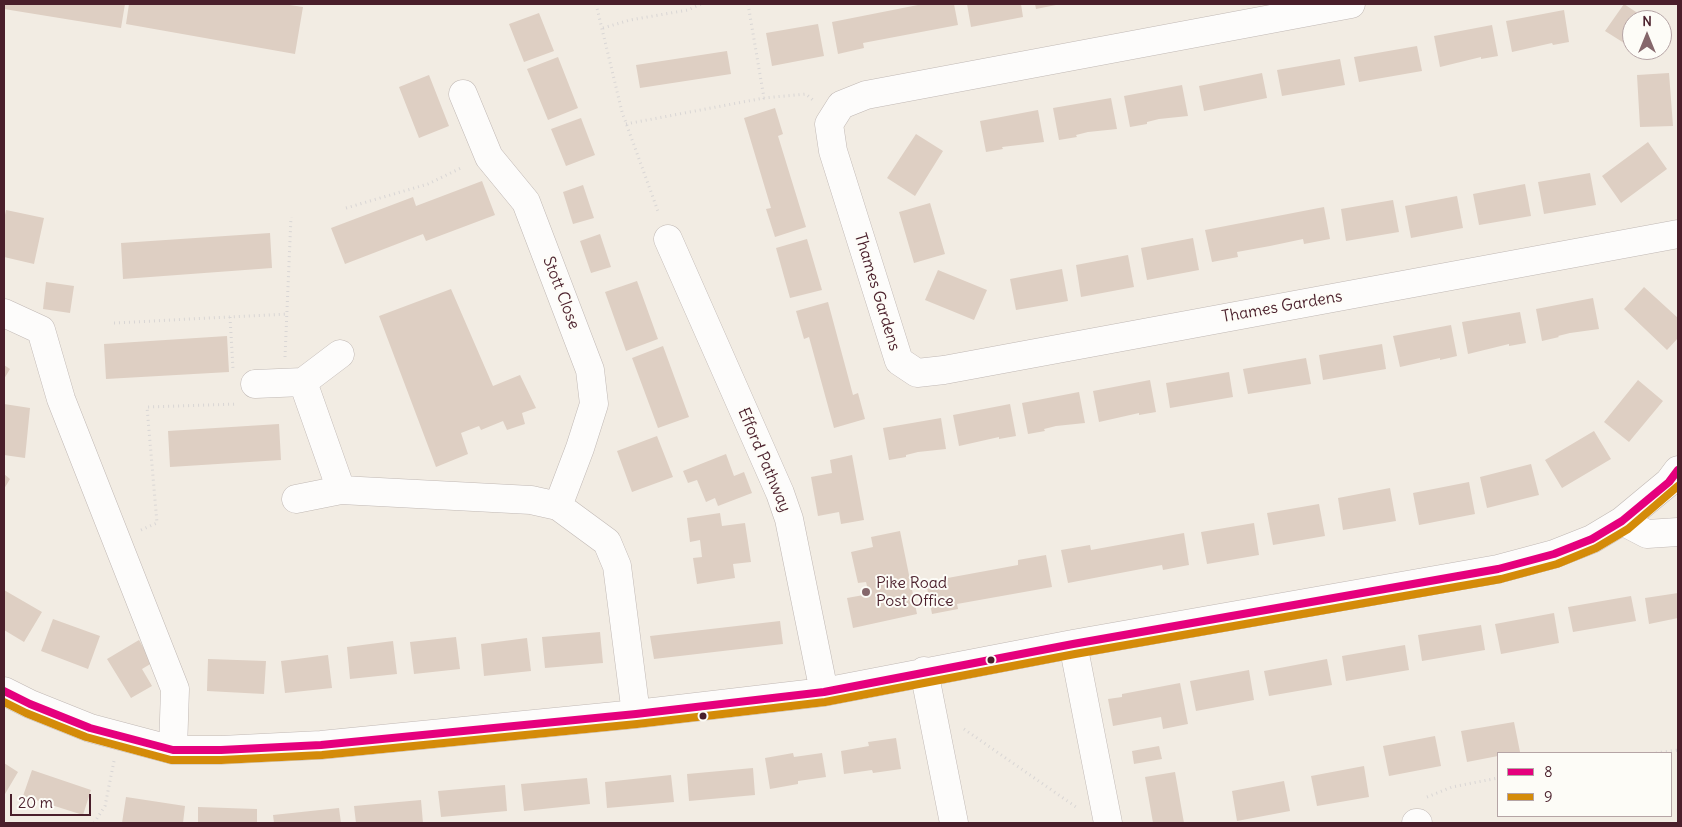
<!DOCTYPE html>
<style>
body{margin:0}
#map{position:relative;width:1682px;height:827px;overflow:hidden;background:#f2ece3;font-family:Delius,sans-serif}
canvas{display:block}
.frame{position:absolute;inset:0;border:5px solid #4a1f2b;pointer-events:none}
.legend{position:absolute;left:1497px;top:752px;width:175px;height:65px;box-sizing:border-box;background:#fdfcf7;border:1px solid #b5a4a5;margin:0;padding:6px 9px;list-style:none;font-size:15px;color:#4a1f2b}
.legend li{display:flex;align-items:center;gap:10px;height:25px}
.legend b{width:25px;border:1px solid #b5a4a5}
.north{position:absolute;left:1622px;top:10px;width:50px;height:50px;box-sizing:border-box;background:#fdfcf7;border:1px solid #b5a4a5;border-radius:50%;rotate:0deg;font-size:14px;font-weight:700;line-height:20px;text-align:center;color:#4a1f2b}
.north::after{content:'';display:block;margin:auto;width:18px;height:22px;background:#85676b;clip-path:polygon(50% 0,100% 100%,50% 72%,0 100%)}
.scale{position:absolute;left:10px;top:794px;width:81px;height:22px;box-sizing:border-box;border:2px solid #4a1f2b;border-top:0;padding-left:6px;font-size:15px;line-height:18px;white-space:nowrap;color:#4a1f2b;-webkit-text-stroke:4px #fdfcf7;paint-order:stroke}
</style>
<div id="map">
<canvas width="1682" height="827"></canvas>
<div class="frame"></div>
<ul class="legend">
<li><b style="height:6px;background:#e5007d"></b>8</li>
<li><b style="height:6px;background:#d48b09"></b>9</li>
</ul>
<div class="north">N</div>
<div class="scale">20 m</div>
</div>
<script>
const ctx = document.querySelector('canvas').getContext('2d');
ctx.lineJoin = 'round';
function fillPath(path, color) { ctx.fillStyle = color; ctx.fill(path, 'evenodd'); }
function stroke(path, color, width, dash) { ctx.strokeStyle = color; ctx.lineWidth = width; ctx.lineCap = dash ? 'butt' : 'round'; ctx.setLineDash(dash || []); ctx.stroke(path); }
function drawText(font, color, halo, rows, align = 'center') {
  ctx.font = font + ' Delius,sans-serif'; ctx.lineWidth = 4; ctx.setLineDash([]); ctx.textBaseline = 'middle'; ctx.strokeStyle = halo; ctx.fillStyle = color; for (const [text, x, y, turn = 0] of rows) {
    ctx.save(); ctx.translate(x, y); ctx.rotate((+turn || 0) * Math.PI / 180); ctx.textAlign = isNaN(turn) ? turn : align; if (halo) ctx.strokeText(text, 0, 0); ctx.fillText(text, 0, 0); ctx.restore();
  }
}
fillPath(new Path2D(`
 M4,4H125L121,28L4,9Z
 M129,4H283L303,7L295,54L126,24Z
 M923,4H954L958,25L863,43L864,48L838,54L832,22Z
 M967,4H1021L1023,17L971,27Z
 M1035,4H1056V5L1036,9Z
 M1624,4L1648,20H1632V48L1605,31Z
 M1564,10L1569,42L1553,45L1552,43L1512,52L1506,21Z
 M539,13L554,51L524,62L509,24Z
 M818,24L824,56L772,66L766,33Z
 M1492,25L1498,56L1481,59V57L1440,67L1434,36Z
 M1417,46L1422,71L1359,82L1354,57Z
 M1635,50H1656L1649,60Z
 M727,51L731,74L640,88L636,65Z
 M558,57L578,108L548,120L527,69Z
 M1340,59L1345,85L1282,96L1277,70Z
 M1262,73L1267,98L1204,111L1199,86Z
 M1669,73L1673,126L1640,127L1637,75Z
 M429,75L449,126L419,138L399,87Z
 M1182,85L1188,116L1159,119L1147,122V124L1130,127L1124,96Z
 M1111,98L1117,129L1088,132L1076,135L1077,137L1059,140L1053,108Z
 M775,108L783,134L778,136L806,227L775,237L766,209L771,208L744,118Z
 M1038,110L1044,142L1002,147L1003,149L986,152L980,121Z
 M581,118L595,155L566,166L551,129Z
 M916,134L943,151L915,196L887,178Z
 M1648,142L1667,169L1621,203L1602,176Z
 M1590,173L1596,205L1544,214L1538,182Z
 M482,181L495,215L426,241L423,234L345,264L331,228L413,197L416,206Z
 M1525,184L1531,216L1479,225L1473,194Z
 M583,185L594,218L573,224L563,192Z
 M1457,196L1463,228L1411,238L1405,206Z
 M1393,200L1399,232L1346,241L1341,209Z
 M930,203L945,254L914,263L899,212Z
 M1324,207L1330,239L1304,244L1303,239L1270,246L1237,252L1238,257L1212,262L1205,230Z
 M6,210L44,218L34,264L4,257V220Z
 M270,233L272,268L123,279L121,243Z
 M600,234L611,267L591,273L580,241Z
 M1193,238L1199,270L1147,280L1141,248Z
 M807,239L822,290L790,298L776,248Z
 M1128,255L1134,287L1081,297L1076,265Z
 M1062,269L1068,301L1016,310L1010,279Z
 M938,270L987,290L974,320L925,300Z
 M637,281L658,339L626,351L605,292Z
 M46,282L74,286L70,313L43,309Z
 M1644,287L1678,318V338L1667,350L1624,309Z
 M451,289L493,386L520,375L536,408L522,413L525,424L507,430L503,421L481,430L479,426L461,433L468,454L436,467L379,316Z
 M1593,298L1599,329L1570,333L1558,336L1559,337L1542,341L1536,309Z
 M828,302L853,395L858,393L865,419L834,428L809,337L804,339L796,311Z
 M1520,312L1526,343L1509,346V344L1468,354L1462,322Z
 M1451,325L1457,356L1440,360V358L1400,367L1393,336Z
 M227,336L229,372L106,379L104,344Z
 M1382,344L1386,369L1323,380L1319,355Z
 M663,346L689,417L658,428L632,358Z
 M1306,358L1311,384L1248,394L1243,369Z
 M4,365L10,369L4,379Z
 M1229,372L1233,397L1170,408L1166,383Z
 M1150,380L1156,412L1139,415V413L1099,422L1093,391Z
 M1638,380L1663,401L1629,442L1604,422Z
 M1079,392L1085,423L1056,426L1044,429L1045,431L1028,434L1022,403Z
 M4,404L30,408L25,458L4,455Z
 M1010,404L1016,436L999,439V437L959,446L953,415Z
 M941,418L946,449L918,452L906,455V457L889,460L883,428Z
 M279,424L281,460L170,467L168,431Z
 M1594,431L1611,459L1562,488L1545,460Z
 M657,436L673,477L632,492L617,451Z
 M726,454L734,476L744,472L752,493L718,506L715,498L706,502L697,480L688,483L683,471Z
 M852,455L864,520L841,524L839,512L818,516L811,477L832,473L830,460Z
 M1531,464L1539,495L1487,508L1480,477Z
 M4,474L10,479L4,489Z
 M1469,482L1475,514L1419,525L1413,493Z
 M1390,488L1396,521L1343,530L1338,498Z
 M1319,504L1325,536L1273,545L1267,513Z
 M720,513L722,526L745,523L751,562L733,564L735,578L697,584L693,558L702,557L700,540L690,542L687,518Z
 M1254,523L1259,555L1207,564L1201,532Z
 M900,531L917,614L853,628L847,598L869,594L866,582L858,583L851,552L873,547L871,537Z
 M1184,533L1189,565L1163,570L1162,565L1068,583L1061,550L1090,545L1091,550Z
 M1046,555L1052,587L957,604L958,609L932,614L926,582L1018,565V560Z
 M4,590L42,612L24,642L4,630Z
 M1678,593V618L1649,624L1645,598Z
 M1631,596L1636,621L1573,632L1568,607Z
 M1554,613L1559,643L1501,654L1495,624Z
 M53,619L100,636L88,669L41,651Z
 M780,621L783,644L654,659L650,636Z
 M1481,625L1485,650L1422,661L1418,635Z
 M600,632L603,663L545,668L542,637Z
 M456,637L460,669L414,674L410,642Z
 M527,638L531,671L484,676L481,644Z
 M139,640L152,663L142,669L152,686L131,698L107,659Z
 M393,641L397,674L350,679L347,647Z
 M1405,645L1409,670L1346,681L1342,656Z
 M328,655L332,688L285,693L281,661Z
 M208,659L266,661L264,694L207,691Z
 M1327,659L1332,685L1269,696L1264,671Z
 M1249,670L1254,700L1196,711L1190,681Z
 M1180,683L1188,724L1163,729L1161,717L1113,726L1108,699L1122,697V694Z
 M1514,722L1520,752L1498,753V756L1467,762L1461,731Z
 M1435,736L1441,766L1389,776L1383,746Z
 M896,738L901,769L873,773L872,770L844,774L841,751L869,746L868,742Z
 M1159,746L1162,759L1134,764L1132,751Z
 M793,753L794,757L822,753L826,777L798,781V784L770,789L765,758Z
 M4,763L18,772L5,794H4Z
 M1364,766L1369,797L1317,806L1311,776Z
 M753,768L755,795L689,801L687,774Z
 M32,770L91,790L83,815L23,796Z
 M1175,772L1184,823H1153L1145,777Z
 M671,775L674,802L607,808L605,782Z
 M587,778L590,804L524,811L521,784Z
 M1284,781L1290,811L1237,821L1232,791Z
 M505,785L507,811L441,817L438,791Z
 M126,797L185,806L183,823H122Z
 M421,800L423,823H356L354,806Z
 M198,807L257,809V823H198Z
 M339,808L341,823H274L273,815Z`), '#decfc3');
const minor = new Path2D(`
 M1351,4L866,95L841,105L829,124L833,151L899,361L917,373L944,370L1678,234
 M463,94L489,157L526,202L590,370L594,404L580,448L558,506
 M668,239L780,493L789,519L824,692
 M4,313L41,330L61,399L175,689L173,750
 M303,382L341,490L531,500L558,506L607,542L617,566L636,714
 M255,384L303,382L340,354
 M296,499L341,490
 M1622,521L1647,534L1678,532
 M1073,644L1108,823
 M924,671L954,823
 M4,691L30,704L90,728L173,750H221L321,745L636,714L824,692L1073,644L1498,569L1554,554L1592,539L1622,521L1669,482L1678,470
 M1416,823H1418`);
stroke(minor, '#c0b8b4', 29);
stroke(new Path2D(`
 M596,4L622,112L659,214
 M748,4L764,98L806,94L813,100
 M603,28L630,20L688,10L701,4
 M626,124L764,98
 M346,208L428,184L463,167
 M230,317L233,369
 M114,323L287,314
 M285,357L291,217
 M141,530L157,523L147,407L238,404
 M964,729L1076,807
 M1656,753L1678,750
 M1427,797L1452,787L1498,778
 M94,823L105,806L114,761`), '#d9d6d5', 3, [1, 4]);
stroke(minor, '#fdfcfb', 28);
stroke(new Path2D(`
 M4,691L30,704L90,728L173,750H221L321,745L636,714L824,692L1073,644L1498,569L1554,554L1592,539L1622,521L1669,482L1678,470`), '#e5007d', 8);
stroke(new Path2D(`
 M4,702L26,713L86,737L171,760H221L322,755L637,724L825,702L1075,654L1501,579L1557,564L1596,548L1628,529L1678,486`), '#d48b09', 8);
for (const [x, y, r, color] of [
 [866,592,5,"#85676b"],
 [991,660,4.5,"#4a1f2b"],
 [703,716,4.5,"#4a1f2b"]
]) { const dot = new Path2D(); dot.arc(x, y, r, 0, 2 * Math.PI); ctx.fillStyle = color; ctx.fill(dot); stroke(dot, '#fdfcf7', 2); }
drawText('16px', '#4a1f2b', '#fdfcf7', [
 ["Thames Gardens",877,292,73],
 ["Stott Close",561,293,69],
 ["Thames Gardens",1282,307,-10],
 ["Efford Pathway",764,460,67]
]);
drawText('16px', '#4a1f2b', '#fdfcf7', [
 ["Pike Road",876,583],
 ["Post Office",876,601]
], 'left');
</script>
